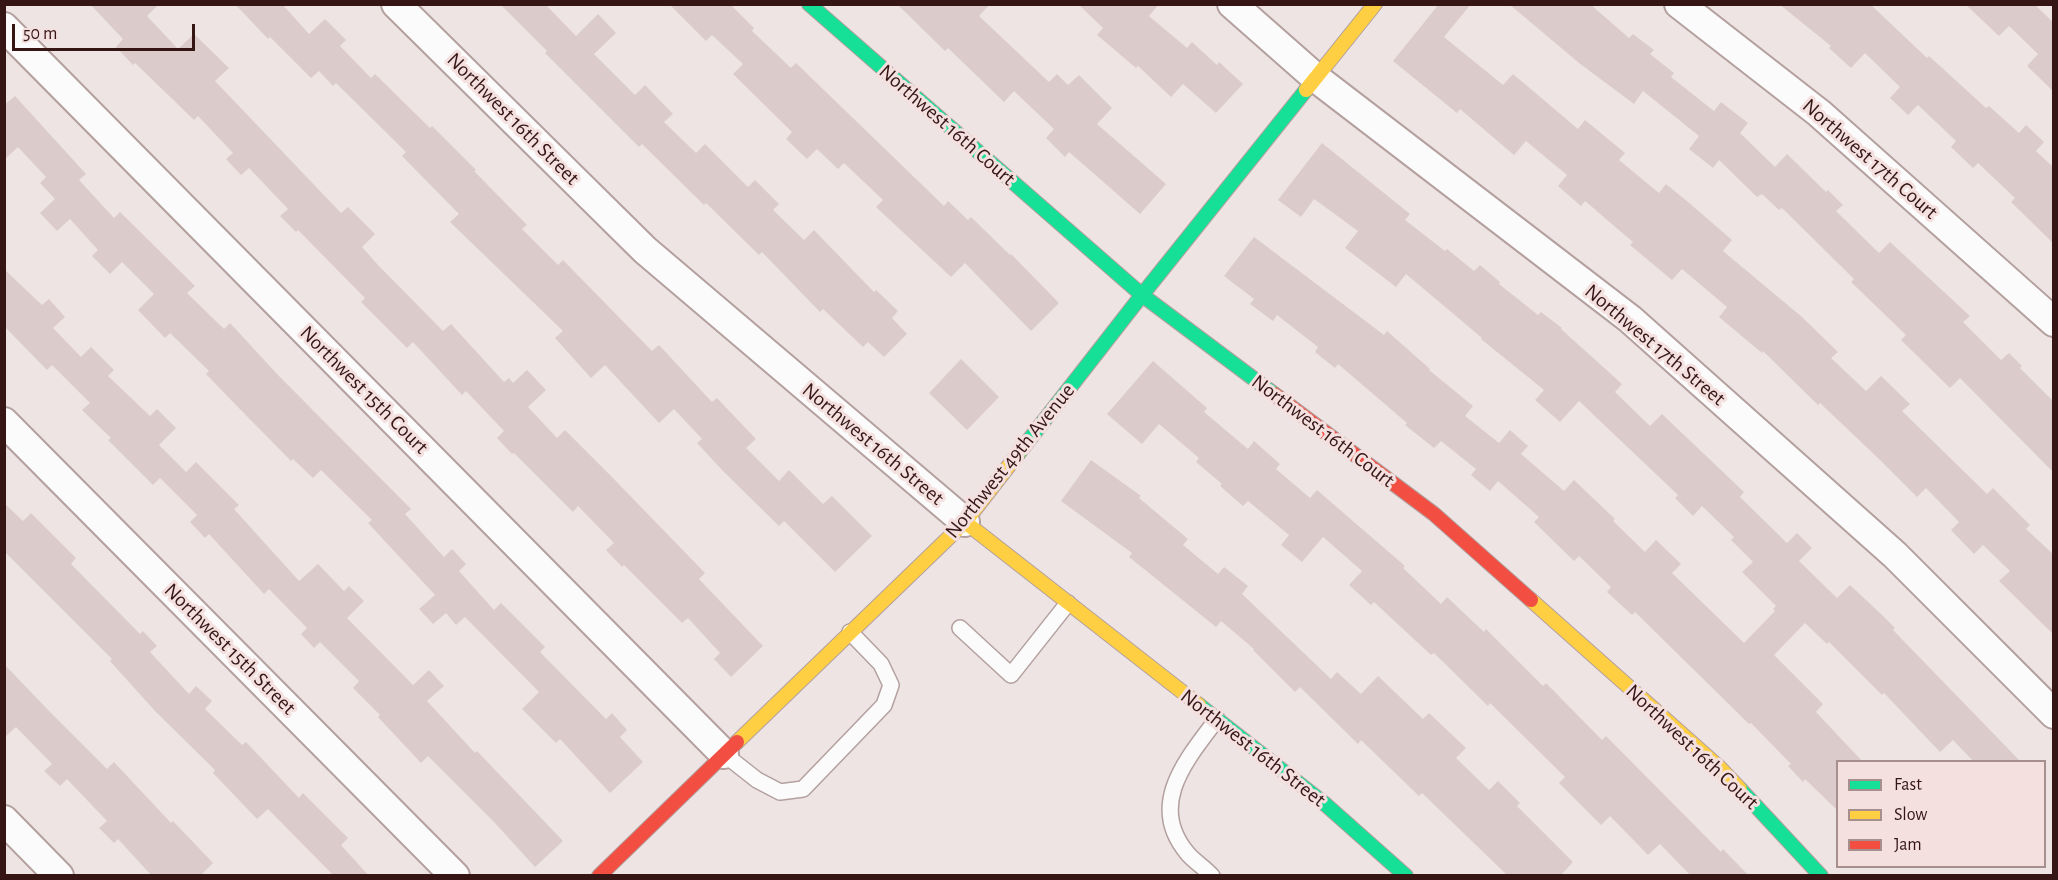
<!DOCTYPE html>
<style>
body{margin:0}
#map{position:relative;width:2058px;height:880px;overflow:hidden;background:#eee4e4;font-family:"Alegreya Sans",sans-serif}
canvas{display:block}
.frame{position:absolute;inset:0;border:6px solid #351615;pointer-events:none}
.legend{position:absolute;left:1836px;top:760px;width:210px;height:108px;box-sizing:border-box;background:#f3e0df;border:2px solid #a78f8e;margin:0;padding:8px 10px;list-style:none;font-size:18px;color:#351615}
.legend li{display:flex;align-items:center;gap:12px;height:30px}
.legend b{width:30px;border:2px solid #a78f8e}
.scale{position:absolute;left:12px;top:24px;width:183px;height:27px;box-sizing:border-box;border:3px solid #351615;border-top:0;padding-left:8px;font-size:18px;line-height:21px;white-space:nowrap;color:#351615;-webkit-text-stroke:4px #f3e0df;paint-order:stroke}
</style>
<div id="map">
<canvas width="2058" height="880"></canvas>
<div class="frame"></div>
<ul class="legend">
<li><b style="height:8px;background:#16e098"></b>Fast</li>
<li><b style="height:8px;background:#ffcf43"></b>Slow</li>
<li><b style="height:8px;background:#f24e42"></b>Jam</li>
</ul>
<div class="scale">50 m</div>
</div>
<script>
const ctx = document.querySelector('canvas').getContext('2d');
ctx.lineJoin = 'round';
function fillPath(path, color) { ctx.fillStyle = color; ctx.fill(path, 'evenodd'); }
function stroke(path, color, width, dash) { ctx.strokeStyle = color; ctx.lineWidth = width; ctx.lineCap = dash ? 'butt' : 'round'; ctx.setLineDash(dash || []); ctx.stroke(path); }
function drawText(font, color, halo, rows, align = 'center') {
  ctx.font = font + ' "Alegreya Sans",sans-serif'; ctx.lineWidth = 6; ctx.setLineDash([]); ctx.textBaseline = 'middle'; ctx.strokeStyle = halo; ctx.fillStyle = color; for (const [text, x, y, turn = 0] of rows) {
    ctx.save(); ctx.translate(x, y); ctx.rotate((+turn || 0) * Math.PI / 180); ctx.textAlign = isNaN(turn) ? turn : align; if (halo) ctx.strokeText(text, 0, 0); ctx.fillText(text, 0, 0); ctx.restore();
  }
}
fillPath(new Path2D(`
 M90,4H159L147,16L178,49L194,34L229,68L215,81L341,213L348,207L375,234L362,247L378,265L443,331L451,324L504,382L509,378L513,383L527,370L546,390L528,407L557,438L565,430L610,475L705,573L699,579L763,646L731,677L714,659L720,653L688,618L682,623L624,565L622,567L606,550L614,543L578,506L573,512L514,453L512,454L497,438L504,431L466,391L462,395L413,342L407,348L361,302L365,298L298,230L296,232L280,216L288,209L249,168L241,175L226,159L233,153L198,116L194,120L135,63L133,65L116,47L123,39Z
 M235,4H282L309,34L325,19L346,40L340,46L371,78L375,74L430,128L432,126L476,170L474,171L527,225L522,229L558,265L563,260L652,351L659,345L712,402L717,398L756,439L746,448L779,481L789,470L823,504L832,496L872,536L835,572L784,521L779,526L722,470L697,443L702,439L674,409L659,423L605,365L591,378L555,338L563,331L450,222L459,214L402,156L406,152L336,83L333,86L319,71L311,78L270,37L268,39Z
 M500,4H545L576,36L598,14L616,33L594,54L635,95L645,85L673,114L664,122L696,153L705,144L748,187L755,180L779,204L773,210L804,240L814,230L874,292L876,290L898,311L892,318L907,334L884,357L868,342L863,347L823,309L820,312L762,252L759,255L706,203L704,205L642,144L639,147L545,53L547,51Z
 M669,4H730L754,28L752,31L791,68L796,63L944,206L948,201L968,220L971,217L1010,255L1011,254L1059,303L1031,331L965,263L951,277L876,207L883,200L844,163L838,169L817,149L807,159L786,139L792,132L733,74L743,64L712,35L706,41Z
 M897,4H990L979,16L1049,82L1057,74L1068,85L1079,75L1112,108L1097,124L1166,184L1140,214L1069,152L1065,157L1046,138L1054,129L1014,91L1004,102L948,48L945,51Z
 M1078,4H1159L1149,16L1187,48L1192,42L1217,65L1219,62L1243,84L1216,113L1183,84L1171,97L1138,66L1136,68L1097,35L1103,28Z
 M1439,4H1471L1444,37L1503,85L1513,74L1578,129L1585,120L1625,153L1619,160L1659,193L1666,184L1688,202L1732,240L1723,251L1802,317L1838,352L1831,358L1866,391L1881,376L1910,404L1902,411L1987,494L1993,488L2030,525L2026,529L2054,555V635L1999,581L2010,571L1983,545L1974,554L1951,530L1959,522L1926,488L1917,497L1879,459L1820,403L1818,405L1763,351L1762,353L1719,317L1727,307L1682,269L1672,280L1630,245L1633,242L1585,201L1581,206L1558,186L1567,175L1526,141L1514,155L1460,109L1457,113L1393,61Z
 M1509,4H1590L1629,38L1633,34L1654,50L1650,54L1674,73L1671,77L1714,111L1721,102L1748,123L1740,133L1775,167L1787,154L1826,192L1828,190L1843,205L1836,211L1879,253L1890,242L1970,316L1963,322L2001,360L2009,353L2022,366L2020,368L2054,402V473L1960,378L1950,388L1901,340L1906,335L1851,282L1854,279L1782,208L1779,210L1762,194L1757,197L1719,160L1713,168L1689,149L1699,136L1643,91L1634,104L1579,63Z
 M1779,4H1870L1927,58L1929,56L1986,108L1989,106L2019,133L2026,125L2044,142L2036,151L2054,168V244L2011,202L2015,198L1978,163L1973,168L1951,147L1956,141L1918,105L1908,115L1890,98L1900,87L1865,53L1851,68L1829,48L1831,46Z
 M1965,4H2034L2054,23V92L2027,66L2038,54L2009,26L1999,36Z
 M15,96L86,174L79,180L114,218L120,212L195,286L187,293L224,329L230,323L277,374L411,509L405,514L444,557L452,549L466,564L459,571L494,610L501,603L545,647L540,652L606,719L612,713L627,730L620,737L643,762L610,793L560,739L556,743L522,709L539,692L465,617L456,625L446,613L433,624L419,609L435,595L368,523L372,520L321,470L313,478L293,459L291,461L232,401L206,374L209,371L170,333L165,338L138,310L154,294L122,262L110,274L92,256L98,250L70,219L57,231L40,213L55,199L40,183L46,177L18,147L4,160V105Z
 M1322,143L1410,214L1405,220L1445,251L1447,249L1474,271L1480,265L1500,282L1499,284L1538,315L1541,312L1562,328L1561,329L1622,384L1615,392L1650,426L1662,414L1744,492L1740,497L1787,543L1797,533L1812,548L1799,561L1837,598L1850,585L1882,615L1895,628L1893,630L2021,762H1974L1953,740L1940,752L1884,693L1882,695L1829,642L1827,644L1805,623L1774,655L1823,704L1816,712L1863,762H1838V811L1805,779L1803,782L1788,766L1791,764L1751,723L1749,724L1635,612L1632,615L1607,592L1611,587L1579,556L1574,561L1534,522L1539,517L1498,481L1490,491L1471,475L1476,469L1441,441L1434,448L1405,425L1407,423L1338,364L1335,368L1315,352L1318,347L1277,315L1273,321L1250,304L1254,299L1224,276L1254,237L1384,335L1387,331L1430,369L1429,370L1473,406L1465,416L1499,443L1510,430L1528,446L1521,454L1564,491L1574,480L1615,519L1613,521L1645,552L1656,540L1681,564L1672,573L1744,643L1775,611L1773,609L1776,606L1742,572L1753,562L1731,540L1734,537L1702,506L1693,516L1675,498L1678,495L1579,401L1560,422L1535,400L1544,390L1481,339L1482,338L1406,274L1396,287L1345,248L1358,231L1314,199L1301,217L1278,200Z
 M4,269L42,305L49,299L65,317L53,328L81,357L91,347L114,370L108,376L150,416L157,409L176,428L159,445L186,472L196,462L239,505L234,509L299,581L318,564L344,591L349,586L364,601L347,618L413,685L429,670L444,686L427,701L475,753L477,751L563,841L535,867L495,823L428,756L421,763L378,717L380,715L353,688L359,681L320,642L314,648L301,634L307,628L269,589L264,594L209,534L205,538L190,522L197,515L160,478L153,485L108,440L111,438L82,410L90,403L52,365L47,370L4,326Z
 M961,359L999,397L967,430L929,393Z
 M1153,361L1207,408L1204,412L1248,449L1254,441L1280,464L1276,469L1310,498L1317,490L1405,566L1403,568L1441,604L1447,597L1484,632L1486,629L1543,686L1546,683L1602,740L1606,736L1721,852L1723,849L1749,876H1691L1660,844L1648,855L1610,816L1601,825L1559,783L1565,777L1490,703L1488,706L1434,653L1431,655L1374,602L1371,605L1349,585L1362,571L1323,537L1302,562L1281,545L1289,535L1248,501L1243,506L1220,486L1222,484L1196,462L1199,458L1159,424L1142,444L1107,414Z
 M1091,460L1141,496L1139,498L1188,539L1183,545L1218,574L1224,567L1248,586L1242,594L1331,679L1337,672L1361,694L1378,676L1423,719L1429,713L1466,748L1456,758L1489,790L1498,781L1520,803L1517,806L1573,862L1560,876H1508L1422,793L1419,796L1361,740L1358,744L1300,687L1295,692L1253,650L1254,649L1221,621L1216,627L1129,557L1132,553L1061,501Z
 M4,503L23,521L31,513L76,558L71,564L140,634L143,631L157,646L150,652L189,694L196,686L212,701L205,709L242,745L246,742L299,798L303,793L348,838L341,845L369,876H334L268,809L257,819L213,773L215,770L155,711L110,661L112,659L4,551Z
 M4,664L50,712L107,769L114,762L171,823L173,821L213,863L200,876H152L118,839L114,843L99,828L107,821L67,779L60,786L44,771L52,764L16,727L4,738Z`), '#dccbcb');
const lane = new Path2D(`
 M960,628L1011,675L1068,603
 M724,754L757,780L780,792L803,789L884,705L891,685L881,664L850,632
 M1212,876C1205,868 1195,862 1188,854C1146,805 1187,759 1217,719`);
const street = new Path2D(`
 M396,4L645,250L965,522
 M1232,4L1316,78L1630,319L1895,555L2054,714
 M1679,4L1819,113L2054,322
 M4,27L724,754
 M4,422L455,876
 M4,820L59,876`);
const fast = new Path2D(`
 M809,4L1142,295L1274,394
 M1018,454L1142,295L1306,90
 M1199,705L1325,804L1406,876
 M1740,789L1821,876`);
const slow = new Path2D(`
 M1306,90L1375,4
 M965,522L1199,705
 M1531,600L1720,768L1740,789
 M737,742L965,522L1018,454`);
const jam = new Path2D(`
 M1274,394L1434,514L1531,600
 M599,876L737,742`);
stroke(lane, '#b3a09f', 18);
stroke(street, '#b3a09f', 32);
stroke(fast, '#b3a09f', 16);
stroke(slow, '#b3a09f', 16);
stroke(jam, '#b3a09f', 16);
stroke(lane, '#fcfbfb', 15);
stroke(street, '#fcfbfb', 28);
stroke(fast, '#16e098', 14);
stroke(slow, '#ffcf43', 14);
stroke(jam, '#f24e42', 14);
drawText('21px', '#351615', '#f3e0df', [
 ["Northwest 16th Street",513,119,45],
 ["Northwest 16th Court",947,125,41],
 ["Northwest 17th Court",1870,159,41],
 ["Northwest 17th Street",1655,345,40],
 ["Northwest 15th Court",364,390,45],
 ["Northwest 16th Court",1323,431,37],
 ["Northwest 16th Street",873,444,40],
 ["Northwest 49th Avenue",1010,461,-51],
 ["Northwest 15th Street",230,649,45],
 ["Northwest 16th Court",1692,747,43],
 ["Northwest 16th Street",1253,748,38]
]);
</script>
